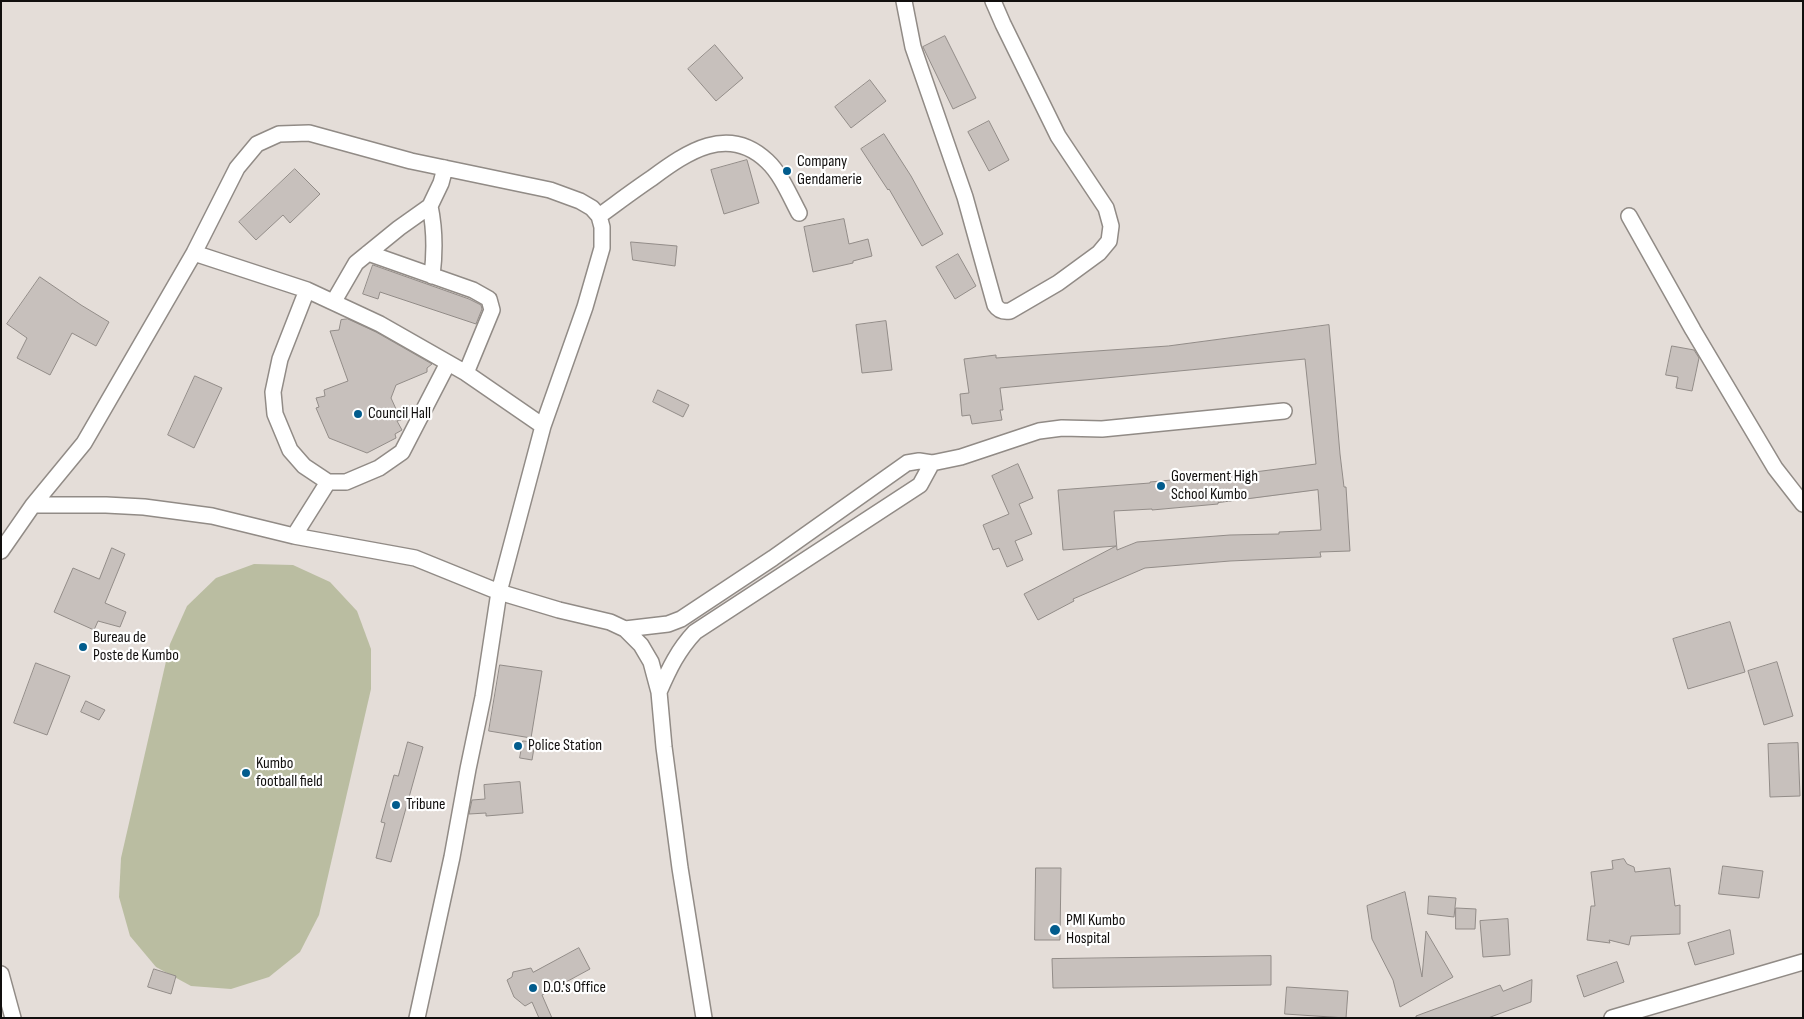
<!DOCTYPE html>
<style>
body{margin:0}
#map{position:relative;width:1804px;height:1019px;overflow:hidden;background:#e4ddd8;font-family:"Sofia Sans Condensed",sans-serif}
canvas{display:block}
.frame{position:absolute;inset:0;border:2px solid #110f0e;pointer-events:none}
</style>
<div id="map">
<canvas width="1804" height="1019"></canvas>
<div class="frame"></div>
</div>
<script>
const ctx = document.querySelector('canvas').getContext('2d');
ctx.lineJoin = 'round';
function fillPath(path, color) { ctx.fillStyle = color; ctx.fill(path, 'evenodd'); }
function stroke(path, color, width, dash) { ctx.strokeStyle = color; ctx.lineWidth = width; ctx.lineCap = dash ? 'butt' : 'round'; ctx.setLineDash(dash || []); ctx.stroke(path); }
function drawText(font, color, halo, rows, align = 'center') {
  ctx.font = font + ' "Sofia Sans Condensed",sans-serif'; ctx.lineWidth = 4.5; ctx.setLineDash([]); ctx.textBaseline = 'middle'; ctx.strokeStyle = halo; ctx.fillStyle = color; for (const [text, x, y, turn = 0] of rows) {
    ctx.save(); ctx.translate(x, y); ctx.rotate((+turn || 0) * Math.PI / 180); ctx.textAlign = isNaN(turn) ? turn : align; if (halo) ctx.strokeText(text, 0, 0); ctx.fillText(text, 0, 0); ctx.restore();
  }
}
fillPath(new Path2D(`
 M254,564L293,565L330,582L357,611L371,649V689L319,915L300,952L269,977L231,989L191,986L156,967L130,936L119,897L121,858L170,644L187,606L216,578Z`), '#babda1');
const building = new Path2D(`
 M945,36L976,98L953,109L923,47Z
 M715,45L743,78L716,101L688,69Z
 M870,80L886,101L851,128L835,107Z
 M989,121L1009,160L989,171L968,132Z
 M884,134L911,176L943,234L922,246L889,189L888,190L861,149Z
 M747,160L759,203L724,214L711,170Z
 M295,169L320,194L290,223L283,215L256,240L239,222Z
 M844,219L849,244L868,239L872,256L853,261V263L813,272L804,227Z
 M631,242L677,246L675,266L633,260Z
 M958,254L976,286L955,299L936,267Z
 M373,265L469,299L481,305L482,309L476,324L380,292L378,299L363,294Z
 M40,277L81,305L109,322L96,346L72,333L50,375L17,358L27,338L7,324Z
 M348,319L376,332L432,364L427,368V372L396,385L391,398L401,420L397,421L402,430L395,434L396,438L367,453L329,438L316,408L319,407L316,398L325,396L324,390L348,381L330,331L339,330L341,320Z
 M886,321L892,370L862,373L856,325Z
 M1329,325L1340,454L1344,487H1346L1350,551L1320,552L1321,557L1230,561L1145,568L1073,599L1074,601L1038,620L1024,594L1116,546L1063,550L1058,490L1150,483V482L1215,476L1216,477L1316,464L1305,359L1000,388L1003,410H1000L1002,420L972,424L970,415L962,416L960,394L969,393L964,359L996,355V358L1168,346ZM1318,490L1321,530L1279,532V534L1230,535L1137,542L1117,550L1114,511L1152,509V510L1218,504V503Z
 M1672,346L1694,350L1699,358L1692,391L1676,388L1678,377L1666,375Z
 M195,376L222,388L194,448L168,435Z
 M658,390L689,405L683,417L653,402Z
 M1018,464L1033,498L1019,504L1032,534L1015,541L1023,560L1007,567L999,548L993,550L983,525L1009,514L992,476Z
 M112,548L125,554L105,603L126,612L120,627L98,621L94,630L54,612L73,568L99,579Z
 M1730,622L1745,672L1688,689L1673,639Z
 M1777,662L1793,716L1764,725L1748,671Z
 M36,663L70,676L47,735L14,723Z
 M500,665L542,671L531,738L489,731Z
 M86,701L105,710L99,720L81,712Z
 M523,741L535,742L532,760L520,758Z
 M408,742L423,747L391,862L376,858L385,823L381,822L394,775L398,776Z
 M1798,743L1800,796L1770,797L1768,744Z
 M520,782L523,813L486,816V813L469,814L472,800L485,799L484,785Z
 M1624,859L1627,864L1634,867L1635,872L1670,868L1675,906L1680,905V934L1631,936L1629,945L1609,940L1610,943L1587,940L1591,906H1595L1591,872L1613,869L1612,861Z
 M1723,866L1763,871L1759,898L1719,894Z
 M1036,868H1061L1060,940H1035Z
 M1405,892L1422,977L1426,931L1453,977L1400,1007L1393,980L1372,939L1367,906Z
 M1429,896L1456,898L1454,917L1428,914Z
 M1456,908L1476,909L1475,929H1456Z
 M1508,919L1510,955L1483,957L1480,921Z
 M1730,930L1734,954L1695,965L1688,943Z
 M579,948L590,969L542,995L552,1018H539L532,1002L525,1006L514,997L507,980L512,977L513,972L531,968L533,972Z
 M1271,956V985L1053,988L1052,959Z
 M1617,962L1624,982L1584,997L1577,976Z
 M154,969L176,976L171,994L148,987Z
 M1532,980L1531,1002L1488,1018H1416V1016L1500,985L1503,991Z
 M1287,987L1348,991L1346,1018L1285,1014Z`);
fillPath(building, '#c7c0bc');
stroke(building, '#928c88', 1);
const minor = new Path2D(`
 M904,1L913,47L965,197L995,305C999,311 1003,312 1010,311L1058,283L1099,253L1109,241L1111,226L1106,208L1058,136L1003,24L993,1
 M430,206C435,230 435,252 432,276
 M599,216C617,203 634,190 652,178C687,152 728,124 767,161C781,174 790,196 799,213
 M1629,216L1693,330L1775,468L1803,504
 M194,253L307,290L380,324L466,373L543,426
 M368,253L473,290L489,299L492,310L466,373
 M307,290L280,359L273,392L275,414L290,450L304,466L328,482H346L379,468L402,452L448,363
 M334,301L356,263L399,228L430,206L441,183L445,168
 M33,505H106L144,507L212,516L294,536L415,558L499,592L559,610L610,622L625,629L641,645L651,662L659,692L664,747L680,868L704,1018
 M294,536L328,482
 M1,551L33,505L84,443L194,253L237,168L257,144L279,134L309,133L411,161L550,190L580,201L592,208L599,216L602,227V248L585,307L543,426L499,592L483,697L468,769L452,857L417,1018
 M625,629L668,624L681,619L773,558L907,463L919,461L932,463L961,457L1039,431L1062,428L1102,429L1284,411
 M659,692C669,669 678,650 695,632L920,485L932,463
 M1,974L13,1018
 M1612,1018L1803,962`);
stroke(minor, '#918b86', 18);
stroke(minor, '#fff', 15);
for (const [x, y, r, color] of [
 [787,171,5,"#025c8d"],
 [358,414,5,"#025c8d"],
 [1161,486,5,"#025c8d"],
 [83,647,5,"#025c8d"],
 [518,746,5,"#025c8d"],
 [246,773,5,"#025c8d"],
 [396,805,5,"#025c8d"],
 [1055,930,6,"#025c8d"],
 [533,988,5,"#025c8d"]
]) { const dot = new Path2D(); dot.arc(x, y, r, 0, 2 * Math.PI); ctx.fillStyle = color; ctx.fill(dot); stroke(dot, '#fff', 2); }
drawText('16px', '#110f0e', '#fff', [
 ["Company",797,162],
 ["Gendamerie",797,180],
 ["Council Hall",368,414],
 ["Goverment High",1171,477],
 ["School Kumbo",1171,495],
 ["Bureau de",93,638],
 ["Poste de Kumbo",93,656],
 ["Police Station",528,746],
 ["Kumbo",256,764],
 ["football field",256,782],
 ["Tribune",406,805],
 ["PMI Kumbo",1066,921],
 ["Hospital",1066,939],
 ["D.O.'s Office",543,988]
], 'left');
</script>
